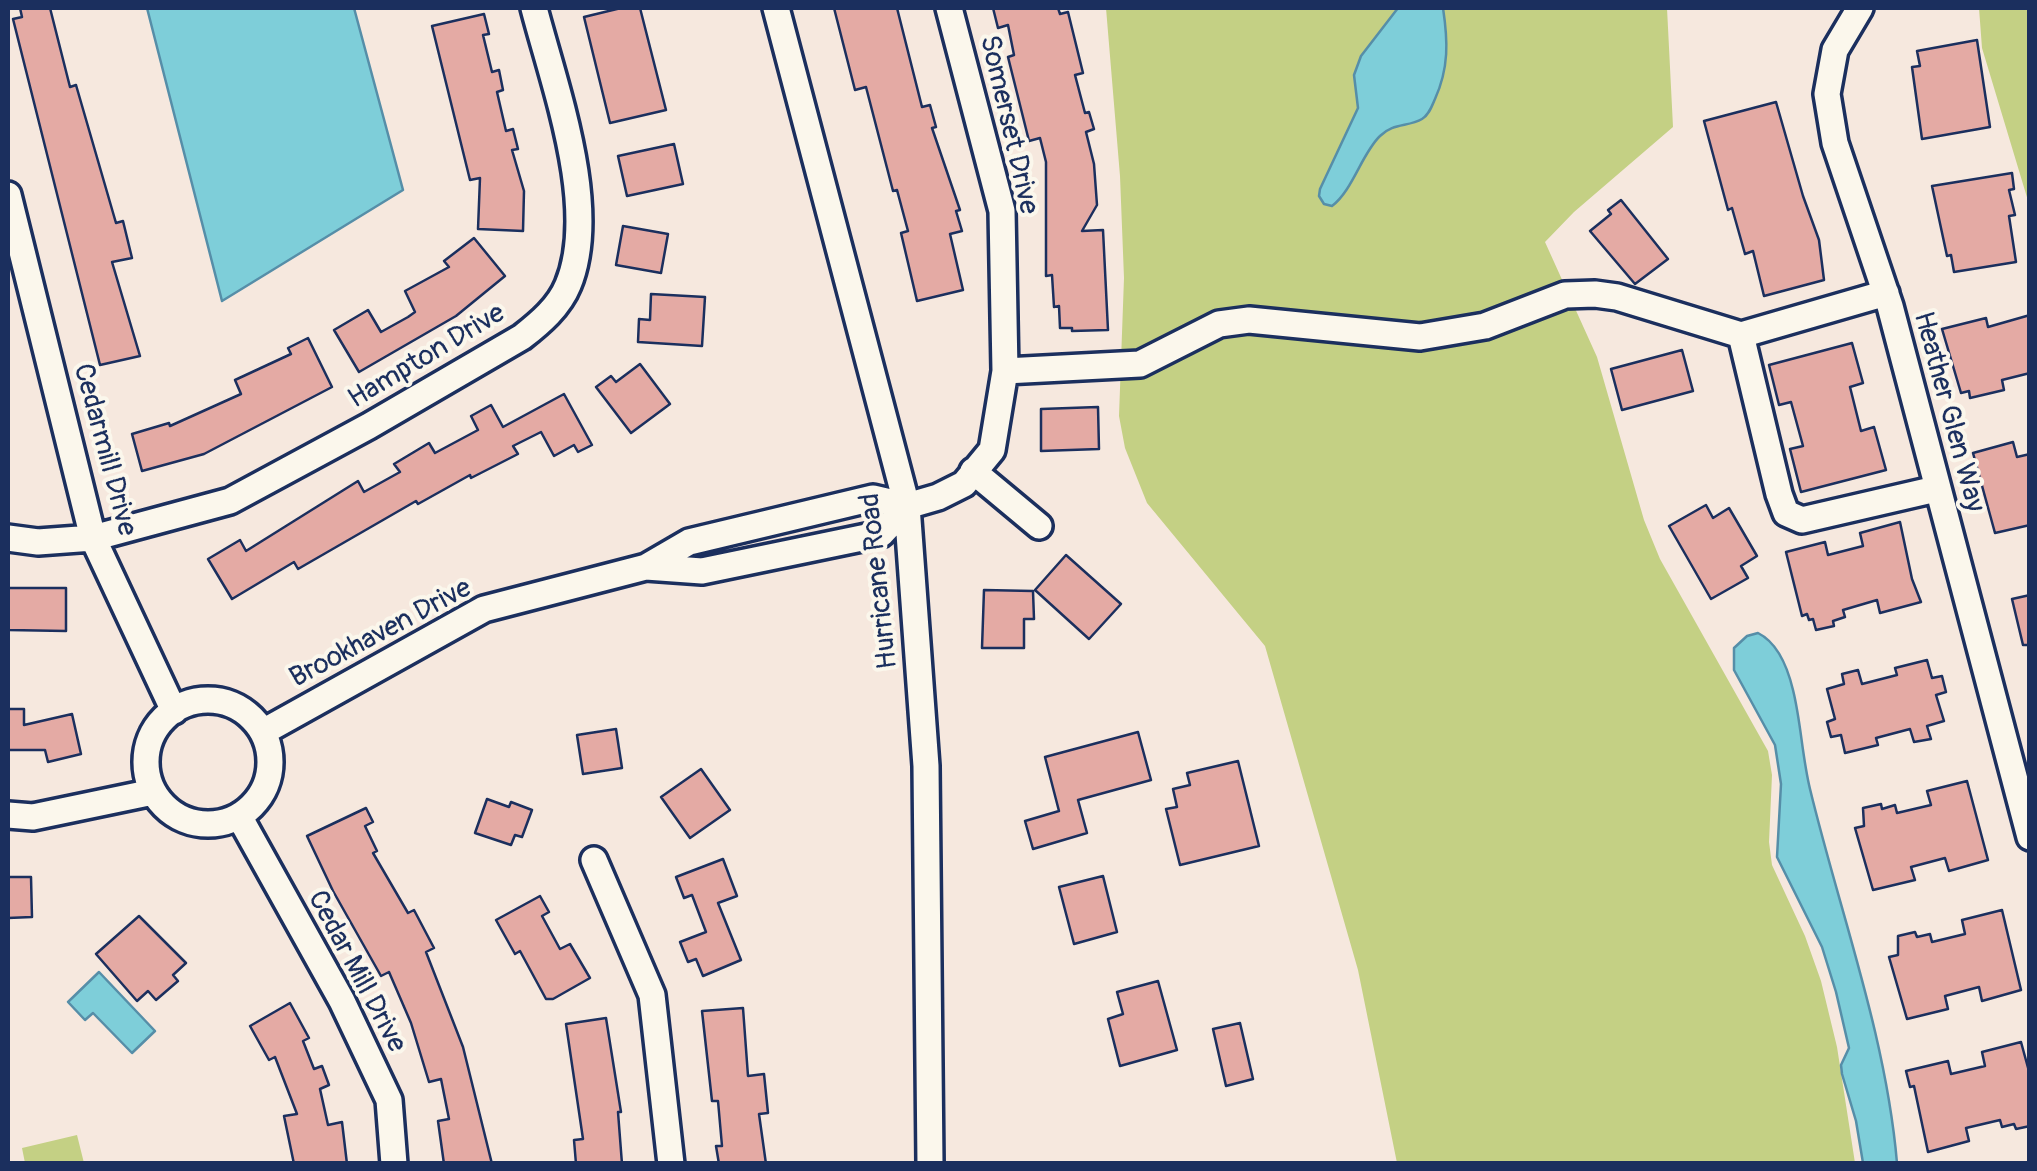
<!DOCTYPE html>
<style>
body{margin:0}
#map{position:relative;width:2037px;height:1171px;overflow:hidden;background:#f6e8de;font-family:Pangolin,sans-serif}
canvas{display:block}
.frame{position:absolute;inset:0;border:10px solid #1b2f5e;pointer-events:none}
</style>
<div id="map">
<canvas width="2037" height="1171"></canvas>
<div class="frame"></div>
</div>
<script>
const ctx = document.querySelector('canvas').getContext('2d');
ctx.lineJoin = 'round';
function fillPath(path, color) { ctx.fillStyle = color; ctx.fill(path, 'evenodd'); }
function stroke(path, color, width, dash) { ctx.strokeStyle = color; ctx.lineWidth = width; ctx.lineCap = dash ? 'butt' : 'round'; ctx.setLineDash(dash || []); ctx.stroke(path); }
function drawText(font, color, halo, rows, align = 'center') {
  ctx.font = font + ' Pangolin,sans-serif'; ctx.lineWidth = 8; ctx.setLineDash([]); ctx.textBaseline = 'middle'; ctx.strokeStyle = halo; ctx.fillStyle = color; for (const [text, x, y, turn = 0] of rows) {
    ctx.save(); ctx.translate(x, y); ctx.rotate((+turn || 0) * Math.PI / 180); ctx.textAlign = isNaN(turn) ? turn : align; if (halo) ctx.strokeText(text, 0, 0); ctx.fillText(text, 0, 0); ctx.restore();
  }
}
fillPath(new Path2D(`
 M1106,8H1667L1673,127L1574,212L1545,242L1597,357L1644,520L1660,559L1768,751L1772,775L1769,842L1772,865L1805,936L1821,981L1837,1047L1855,1163H1397L1358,970L1265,646L1147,503L1125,448L1119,416L1124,278L1120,176Z
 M1979,8H2029V204L1982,48Z
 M77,1135L84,1163H25L22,1148Z`), '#c4d084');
const water = new Path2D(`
 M147,8H354L403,190L222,301Z
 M1398,8H1443C1448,41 1449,68 1435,99C1432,106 1429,115 1422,119C1408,127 1393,123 1380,136C1362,153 1353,190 1332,206L1324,204L1319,196L1320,189L1358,108L1354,75L1361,56Z
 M1758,633C1778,643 1788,669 1793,690C1801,722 1802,756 1810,789C1840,913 1886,1035 1897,1163H1863L1856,1121L1842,1074L1841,1065L1849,1048L1836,992L1822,947L1777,857L1781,784L1775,745L1734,670V648L1747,636Z
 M99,972L155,1031L132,1053L93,1013L85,1020L68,1002Z`);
fillPath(water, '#7eced9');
stroke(water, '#568ea8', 2.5);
const building = new Path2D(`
 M20,8H50L70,87L76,85L116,223L123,221L132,258L112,262L140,356L100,365L13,19L22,17Z
 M621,8H640L666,110L610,123L584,17Z
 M834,8H897L922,107L930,105L936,127L932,128L960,210L956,211L962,231L950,234L963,290L917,301L901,233L908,231L897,190L893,191L866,87L855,90Z
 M993,8H1058L1060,14L1068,12L1083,73L1075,75L1085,113L1089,112L1094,129L1086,132L1094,164L1097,205L1082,231L1103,230L1108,330L1072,331V328H1060L1059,306L1054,307L1052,275L1046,276V162L1040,138L1029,141L1008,57L1014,55L1008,25L998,28Z
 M484,14L489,34L483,35L492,72L499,70L503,90L497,92L506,131L513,129L518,149L512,150L524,191L523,231L478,229L480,178L470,180L432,26Z
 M1977,40L1990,127L1922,139L1912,67L1920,66L1917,51Z
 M1776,102L1803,196L1819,240L1824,280L1764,296L1753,251L1745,254L1732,208L1728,210L1704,121Z
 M674,144L683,184L627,196L618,156Z
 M2012,173L2014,189L2009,190L2015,215L2009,216L2016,262L1954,272L1951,255L1947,256L1932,186Z
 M1621,200L1668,259L1635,284L1590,231L1611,214L1608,210Z
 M623,226L668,234L661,273L616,265Z
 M474,238L505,276L456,316L359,372L334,330L368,310L381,332L408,317L415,312L405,291L449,267L444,261Z
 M651,294L705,297L702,346L638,342L639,319L650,320Z
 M2030,315V373L2002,380L2004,390L1970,398L1969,391L1961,393L1942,329L1986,318L1988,327Z
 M308,338L332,387L204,454L142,471L132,434L169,423L170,426L241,394L235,380L291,354L288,348Z
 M1852,343L1863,383L1850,387L1861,431L1874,427L1886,470L1801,492L1790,449L1803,446L1791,402L1779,405L1769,365Z
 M1682,350L1693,391L1622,410L1611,369Z
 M640,364L670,404L631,433L596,387L611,376L616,382Z
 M564,394L592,445L578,452L574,445L554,456L541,432L513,446L518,454L471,478L470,475L418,504L416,501L298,569L294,562L232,599L208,559L240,540L246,551L358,481L364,492L400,472L394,464L429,443L435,453L478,430L471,416L491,405L503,427Z
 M1098,407L1099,449L1041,451V409Z
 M2013,442L2017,457L2030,454V525L1995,533L1973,453Z
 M1706,505L1713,518L1729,508L1757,556L1741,566L1748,578L1711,599L1669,526Z
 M1900,522L1912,579L1921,602L1880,613L1877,600L1843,610L1845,617L1833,621L1834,626L1816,630L1813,619L1809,620L1807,614L1802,616L1786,552L1825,542L1828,555L1863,546L1860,533Z
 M1066,555L1121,604L1089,639L1035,590Z
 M8,588H66V631L8,630Z
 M984,590L1033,591L1034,619H1024V648H982Z
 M2030,595V645H2023L2012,599Z
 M1927,660L1932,678L1942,676L1946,692L1936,695L1944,721L1927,726L1931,739L1914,742L1910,729L1876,738L1878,745L1845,753L1841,735L1831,737L1827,722L1835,719L1827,689L1844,684L1842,674L1858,670L1862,684L1897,675L1895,668Z
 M8,709H24V725L72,714L81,754L48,762L45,750H8Z
 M616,729L622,768L583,774L577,735Z
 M1138,732L1151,780L1078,800L1087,833L1033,849L1025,821L1059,811L1045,757Z
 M1238,761L1259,846L1180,865L1166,809L1177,807L1173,789L1190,785L1187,773Z
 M701,769L730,810L690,838L661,797Z
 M1967,781L1988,860L1949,871L1945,858L1911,867L1915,880L1873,890L1855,828L1864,826L1863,808L1881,804L1882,809L1895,805L1897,813L1931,805L1927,791Z
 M487,799L509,807L511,802L532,810L522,837L515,835L511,845L475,833Z
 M366,808L373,822L365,826L377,851L373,853L408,913L414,910L434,948L426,952L463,1047L492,1164H444L438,1121L449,1119L441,1079L429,1082L411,1023L389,972L381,976L333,891L307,836Z
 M723,859L737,896L718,903L741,960L703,976L696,959L688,962L680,942L706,932L692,895L684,898L676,877Z
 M1103,876L1117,932L1074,944L1059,887Z
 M8,877H31L32,917L8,918Z
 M540,896L549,912L542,916L560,949L570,944L590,978L553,999H546L520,951L515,954L496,920Z
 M2002,910L2021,990L1982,1001L1979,987L1945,996L1948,1009L1907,1019L1889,957L1898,955V936L1915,932L1917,937L1930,934L1932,942L1965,934L1962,920Z
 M139,916L186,963L173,975L178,981L156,1000L148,991L137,1001L96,954Z
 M1158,981L1177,1050L1120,1066L1108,1019L1123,1014L1117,992Z
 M290,1003L309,1038L303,1041L314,1069L322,1066L329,1085L320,1089L328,1125L342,1122L347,1164H294L284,1116L297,1114L275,1057L269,1060L250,1026Z
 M743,1008L748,1076L764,1074L768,1113L759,1114L766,1164H719L716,1146H722L718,1101H712L702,1011Z
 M606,1018L621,1112H618L622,1164H576L574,1140L583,1139L566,1024Z
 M1240,1023L1253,1079L1226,1086L1213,1029Z
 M2021,1042L2030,1075V1126L2016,1129L2014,1124L2002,1127L2000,1120L1966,1128L1969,1141L1928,1152L1914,1086L1910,1087L1906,1071L1948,1061L1951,1074L1985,1066L1982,1052Z`);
fillPath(building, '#e4aaa4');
stroke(building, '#1b2f5e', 2.5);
const minor = new Path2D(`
 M776,8L907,506L926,766L930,1164
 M1860,8L1835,50L1827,94L1835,143L1890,306L2030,837
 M8,195L93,538L174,711
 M1741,335L1779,494L1786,513L1802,520L1936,489
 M1005,371L1140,364L1219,324L1249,320L1420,337L1485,326L1565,295L1595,294L1617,297L1741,335L1886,293
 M973,471L1039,526
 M8,538L38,542L93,538L230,501L369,426L522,337C540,323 559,307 568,285C600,208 554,85 534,8
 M646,567L702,571L881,534L907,506
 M146 762a62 62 0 1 1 124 0a62 62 0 1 1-124 0Z
 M263,732L484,609L646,567L689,542L873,498L907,506L938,497L964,484L992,450L1005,371L1002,211L949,8
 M8,815L33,817L153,792
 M239,816L342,1001L389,1100L394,1164
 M594,860L652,995L671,1164`);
stroke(minor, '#1b2f5e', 32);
stroke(minor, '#fbf7ec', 25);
drawText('28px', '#1b2f5e', '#fbf7ec', [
 ["Somerset Drive",1008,125,77],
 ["Hampton Drive",427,357,-31],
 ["Heather Glen Way",1948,412,75],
 ["Cedarmill Drive",104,450,75],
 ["Hurricane Road",880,581,-96],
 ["Brookhaven Drive",381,634,-28],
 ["Cedar Mill Drive",356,972,62]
]);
</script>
